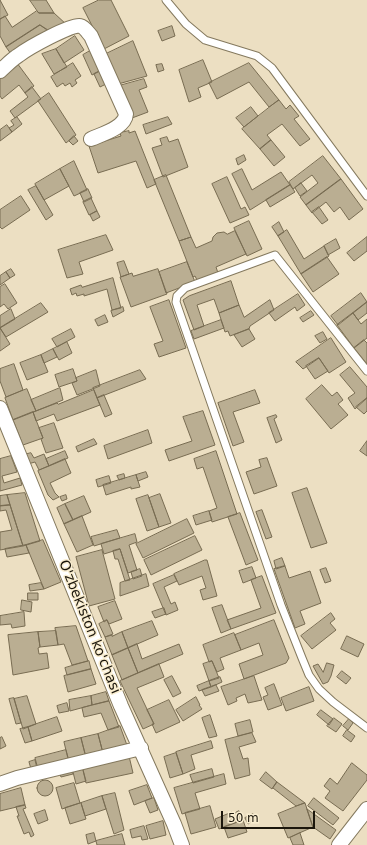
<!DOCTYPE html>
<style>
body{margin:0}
#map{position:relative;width:367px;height:845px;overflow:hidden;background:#ecdfc2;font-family:"DejaVu Sans",sans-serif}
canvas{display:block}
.scale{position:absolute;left:221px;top:811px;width:94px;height:18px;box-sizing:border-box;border:2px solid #1b160c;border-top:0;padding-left:5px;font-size:12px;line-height:14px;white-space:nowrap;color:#1b160c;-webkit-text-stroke:3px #f9edcf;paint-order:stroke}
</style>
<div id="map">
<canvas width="367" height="845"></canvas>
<div class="scale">50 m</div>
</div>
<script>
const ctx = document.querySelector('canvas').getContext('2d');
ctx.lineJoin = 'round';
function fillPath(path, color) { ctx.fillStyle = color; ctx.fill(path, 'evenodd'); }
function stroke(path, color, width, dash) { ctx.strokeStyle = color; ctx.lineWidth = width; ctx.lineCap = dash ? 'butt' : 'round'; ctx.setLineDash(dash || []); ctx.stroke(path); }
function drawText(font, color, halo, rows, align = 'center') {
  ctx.font = font + ' "DejaVu Sans",sans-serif'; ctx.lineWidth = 3; ctx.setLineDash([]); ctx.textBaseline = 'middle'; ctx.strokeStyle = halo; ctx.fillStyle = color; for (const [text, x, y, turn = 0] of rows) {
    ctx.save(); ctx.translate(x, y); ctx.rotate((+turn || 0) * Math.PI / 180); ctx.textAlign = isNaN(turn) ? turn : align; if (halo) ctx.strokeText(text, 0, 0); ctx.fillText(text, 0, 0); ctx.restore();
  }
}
const building = new Path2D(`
 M0,0L8,15L0,19Z
 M30,0H46L54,13H39Z
 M99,0H111L129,36L104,49L83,8Z
 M37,11L39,13H54L67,25L54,35L40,25L6,47L0,36V19L5,16L12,27Z
 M40,25L48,30L11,54L6,47Z
 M172,26L175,36L162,41L158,31Z
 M75,36L84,50L64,63L56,49Z
 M133,41L147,76L118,84L106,54Z
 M56,49L67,67L54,74L42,54Z
 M90,51L100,71L92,75L83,55Z
 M203,60L212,82L198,88L201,97L189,102L179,70Z
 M17,63L34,86L25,93L19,85L2,99L0,96V78Z
 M73,63L81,76L75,80L77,83L72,87L70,83L65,86L63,83L57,87L51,77Z
 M249,63L279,100L269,107L249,82L217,99L209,83Z
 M162,64L164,70L158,72L156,65Z
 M100,71L108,83L100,87L94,74Z
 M144,79L147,87L139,90L148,112L132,118L119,86Z
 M32,87L41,99L15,118L10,111L28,97L25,93Z
 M49,93L76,135L66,143L38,101Z
 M279,100L286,109L290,105L299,116L294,119L310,139L300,146L282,124L267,135L271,140L260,149L242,129Z
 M251,107L258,116L244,127L236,118Z
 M17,117L22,124L12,132L9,128L14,125L11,121Z
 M168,117L172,124L146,134L143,125Z
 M7,125L12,132L0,141V130Z
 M129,131V133L135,131L156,184L147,188L136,161L98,173L89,146L121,136L120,133Z
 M74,136L78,141L73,145L69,141Z
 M167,137L169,142L178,139L188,167L163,177L152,148L162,145L160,139Z
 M271,140L285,157L274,166L260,149Z
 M244,155L246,160L238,165L236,159Z
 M323,156L341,179L306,205L300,197L318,183L312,175L293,189L289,182Z
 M74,161L87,190L74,196L60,169Z
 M60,169L69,186L44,200L35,184Z
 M242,169L252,190L281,172L290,185L250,210L232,174Z
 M166,175L191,237L179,241L154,180Z
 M227,177L241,209L245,207L249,215L230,223L212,184Z
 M341,179L363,209L349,220L340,207L334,212L326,202L312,213L306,205Z
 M301,183L307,191L300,196L295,188Z
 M290,185L295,192L270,207L266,200Z
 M36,186L53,215L46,220L28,190Z
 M88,189L92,198L84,202L80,193Z
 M21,196L30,210L2,229L0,227V210Z
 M91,198L97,211L89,215L83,202Z
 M319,207L328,220L322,224L312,212Z
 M97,211L100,217L93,221L90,215Z
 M249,221L262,249L247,256L234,228Z
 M279,222L284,232L278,236L272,227Z
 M287,230L304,259L324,246L329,256L301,274L278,236Z
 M235,231L246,254L216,267L218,273L198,282L195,276L193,277L179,241L191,237L196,248L212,241L213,237L217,233L224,232L227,234Z
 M106,235L113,250L79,262L83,274L67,278L58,250Z
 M367,237V251L354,261L347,253Z
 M336,239L340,248L328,255L324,246Z
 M327,257L339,274L313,292L301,274Z
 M124,261L129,274L121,277L117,263Z
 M187,262L195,282L166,293L159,272Z
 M11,269L15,275L10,278L6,272Z
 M158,269L167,294L131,307L120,277L132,273L133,276Z
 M6,272L10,278L0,285V276Z
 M113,278L121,308L112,310L107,289L84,296V294L77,296L76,293L72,295L70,289L81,285L82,287Z
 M231,281L239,305L219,313L214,299L197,305L204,326L194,330L183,300L189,296Z
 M5,284L17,303L8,309L4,304L0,307V287Z
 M361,293L367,302L338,325L331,316Z
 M298,294L305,305L297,311L295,307L275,321L269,313Z
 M169,300L186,348L159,357L154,344L163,341L150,307Z
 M270,300L274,310L250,326L249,329L230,336L228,331L225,332L219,313L239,305L244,317Z
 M367,302V313L358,320L353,313Z
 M41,303L48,312L6,337L0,328Z
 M123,307L124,311L113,317L111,311Z
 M11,309L15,319L0,328V316Z
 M311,311L314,315L303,322L300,318Z
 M353,313L361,324L367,319V338L354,348L337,325Z
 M105,315L108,322L98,326L95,320Z
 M221,320L224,328L194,339L191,331Z
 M0,328L10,344L0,351Z
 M71,329L75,337L57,347L52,339Z
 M249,329L255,339L242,347L234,335Z
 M323,332L327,339L320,343L315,336Z
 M331,338L346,362L329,373L319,358L303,369L296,362Z
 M364,340L367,343V364L354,348Z
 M67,342L72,353L59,360L53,349Z
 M53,349L57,357L44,363L41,355Z
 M41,355L48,372L27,380L20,363Z
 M319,358L328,371L315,379L306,366Z
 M14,364L23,390L6,397L0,381V369Z
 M350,367L367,387V398L355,409L348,398L355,393L340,375Z
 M73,369L77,381L59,387L55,375Z
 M96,370L100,386L77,395L72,383L77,381L76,378Z
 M140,370L146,379L97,398L93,388Z
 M322,385L332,396L337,392L343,400L338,404L348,415L331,429L306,399Z
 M60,388L63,400L36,411L31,400Z
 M27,389L36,411L13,420L5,398Z
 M94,390L100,405L57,421L54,414L36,421L33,412L57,403L58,404Z
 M255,390L260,403L233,412L244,442L233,446L218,403Z
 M104,395L112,414L105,417L97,398Z
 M367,398V411L364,414L356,407Z
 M203,411L215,445L169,461L165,450L192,441L183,417Z
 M33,412L43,438L23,445L13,420Z
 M276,415L277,417L274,419L282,440L276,443L267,418Z
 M54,423L63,448L46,453L41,439L43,438L39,428Z
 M148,430L152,443L108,459L104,446Z
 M94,439L97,444L78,452L76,447Z
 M367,441V456L360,451Z
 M65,451L68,458L49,466L46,459Z
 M216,451L237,514L212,522L209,511L217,508L203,467L197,469L194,459Z
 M31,453L34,458L44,454L49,466L39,470L35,462L28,464L24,455Z
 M11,456L17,472L2,476L4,483L20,478L22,485L0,491V459Z
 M267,458L277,486L254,494L246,472L261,467L259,460Z
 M65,459L71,473L50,483L55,493L59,497L53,500L48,495L38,471Z
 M146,472L148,477L138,481L136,475Z
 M124,474L125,478L119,480L117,476Z
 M136,475L140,487L131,489V487L106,495L103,485Z
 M109,476L111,483L98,487L96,480Z
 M307,488L327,543L311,548L292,493Z
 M25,493L40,541L23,546L7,495Z
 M160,494L171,523L159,527L149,498Z
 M7,495L10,505L0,506V496Z
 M66,495L67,499L62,501L60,497Z
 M148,495L159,527L147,531L136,499Z
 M84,496L91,512L73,520L65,504Z
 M65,504L73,520L64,524L57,508Z
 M10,505L23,546L0,550V532L12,530L6,510L0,511V506Z
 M262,510L272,537L266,539L256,512Z
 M209,511L212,520L196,525L193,516Z
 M240,513L258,560L246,565L228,517Z
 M82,516L93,545L77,552L64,524Z
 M187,519L194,533L143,558L136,544Z
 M117,530L120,538L94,546L91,537Z
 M135,534L137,542L129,545L137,570L128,573L120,549L104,554L101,544Z
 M195,536L202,550L151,575L144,560Z
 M43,540L61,582L44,589L26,545Z
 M26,545L29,553L7,557L5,549Z
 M120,549L130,580L125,581L118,559H115L113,551Z
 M102,550L115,599L89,606L76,557Z
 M282,558L285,566L276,569L274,561Z
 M205,560H207L217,596L203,600L200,590L206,588L202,576L179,585L174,574Z
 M285,566L289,578L310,571L321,603L300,611L305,624L295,628L274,569Z
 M252,567L256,578L243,583L239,571Z
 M326,568L331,581L325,583L320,570Z
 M140,569L142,576L133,579L131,572Z
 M146,574L149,586L120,596V583Z
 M174,575L177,581L164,587L171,604L175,602L178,610L166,615L153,584Z
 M262,576L276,613L231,629L227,620L261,608L251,580Z
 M41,583L44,589L30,591L29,585Z
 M28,593H38V600H28Z
 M22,600L32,602L31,612L21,610Z
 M115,601L122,619L109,624L107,620L104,622L98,607Z
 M222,605L231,629L221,633L212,608Z
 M164,608L166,614L155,618L152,612Z
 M24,612L25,626L12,628L11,624L0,625V616Z
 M331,613L335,619L330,623L336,630L312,649L301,636Z
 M107,620L113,634L105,637L99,624Z
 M274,620L289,658L286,663L244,679L239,664L263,655L259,643L241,650L235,635Z
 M152,621L158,635L128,648L122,632Z
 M76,626L88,661L72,665L64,644L58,645L55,628Z
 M56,631L58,645L40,647L38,632Z
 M38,632L40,647L38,648L39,654L47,653L49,668L13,675L8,635Z
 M122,632L128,648L112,655L105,637L112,635V636Z
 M234,633L241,650L220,658L224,669L217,672L212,661L209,662L203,645Z
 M347,636L364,644L358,657L341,649Z
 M137,644L142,659L179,644L183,654L138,673L128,648Z
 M128,648L138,673L122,680L112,655Z
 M89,661L91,669L67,675L65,668Z
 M212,661L219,678L209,681L203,664Z
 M327,663L334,665L331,676L328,682L323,684L313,666L318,664L323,672Z
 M159,664L164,677L137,688L154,724L143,729L120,681Z
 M91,669L96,684L68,692L64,676Z
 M342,671L351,678L346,684L337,677Z
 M172,676L181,693L173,697L164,680Z
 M254,676L262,700L248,703L245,694L236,698L237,701L228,705L221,687Z
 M220,677L222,682L211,687L209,681Z
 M209,681L211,687L199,691L197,686Z
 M274,684L282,705L268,710L263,697L268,695L265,688Z
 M216,685L219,691L205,696L202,690Z
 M309,687L314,701L286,711L281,698Z
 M106,692L109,701L92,705L91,696Z
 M27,696L36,724L23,729L14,699Z
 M91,696L92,705L70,711L69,700Z
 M196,697L200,705H199L202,709L183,721L176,710Z
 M14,698L21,723L16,724L9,699Z
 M169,700L180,722L156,733L152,724H154L147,710Z
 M109,701L119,727L108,730L101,713L84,717L82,708Z
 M67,703L69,711L59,713L57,706Z
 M321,710L333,719L329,725L317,715Z
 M210,715L217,736L209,738L202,718Z
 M57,717L62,731L32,741L28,727Z
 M334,718L342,724L336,732L327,726Z
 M349,719L353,723L348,730L343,726Z
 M250,720L253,732L238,736L235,724Z
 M120,726L128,748L103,753L98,734Z
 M28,727L32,741L25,743L20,729Z
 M347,730L355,736L351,742L343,736Z
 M252,733L256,742L239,747L243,759L248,758L250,775L235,779L225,740Z
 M98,734L103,753L86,757L81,738Z
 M2,737L6,746L0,749V738Z
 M81,738L86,758L69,763L64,742Z
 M211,741L213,748L191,755L195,769L183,774L176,752Z
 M66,750L69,761L38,769L35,758Z
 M176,753L183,774L170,778L164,757Z
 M129,756L133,773L86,783L82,766Z
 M35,760L37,768L31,769L29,762Z
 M352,763L367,775V780L343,811L325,798L330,791L324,786L330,778L337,784Z
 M82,766L86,781L76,784L72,768Z
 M72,768L73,774L61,777L59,772Z
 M212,769L214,777L193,783L190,775Z
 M266,772L277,782L272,789L260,780Z
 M224,774L226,784L195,793L200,809L182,814L174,788Z
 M37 788a8 8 0 1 1 16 0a8 8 0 1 1-16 0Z
 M277,782L305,803L296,806L273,788Z
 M74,783L80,803L62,809L56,788Z
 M147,785L152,798L134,805L129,791Z
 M21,788L25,805L0,811V794Z
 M115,793L124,830L114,834L102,796Z
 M102,796L106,809L85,816L81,803Z
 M154,798L158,810L150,813L145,801Z
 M314,798L339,818L333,825L308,806Z
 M81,803L86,819L70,824L65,808Z
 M305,803L313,827L288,838L278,814Z
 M25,805L26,808L23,809L34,835L31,837L29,832L24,834L17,816H19L16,807Z
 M210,806L216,827L191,834L185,813Z
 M307,809L336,830L330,839L313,827Z
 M45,810L48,820L38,824L34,814Z
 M239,811L243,820L219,829L215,819L232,812V814Z
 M253,814L255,820L248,824L245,818Z
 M243,820L247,832L228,838L224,827Z
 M163,821L166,835L150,839L146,826Z
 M144,826L148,839L142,840L141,836L132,838L130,830Z
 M94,833L96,841L88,844L86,835Z
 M300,833L304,845H293L290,838Z
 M122,834L125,845H97L96,841Z`);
fillPath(building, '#baae92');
stroke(building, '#786c52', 1);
const lane = new Path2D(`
 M166,0L186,24L205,40L257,56L272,68L367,196
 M367,371L275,255L185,288L177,296L176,302L281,605L302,658L309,675L319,689L333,702L367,728`);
const street = new Path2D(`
 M0,71C6,66 12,59 19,55C28,48 71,24 80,26C85,27 88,33 91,36L126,114C125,128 102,134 91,139
 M0,408L121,706L174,824L182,845
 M0,784L17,778L141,748
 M339,845L367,809`);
stroke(lane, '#84795e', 9);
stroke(street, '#84795e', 16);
stroke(lane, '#fff', 7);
stroke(street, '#fff', 14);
drawText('14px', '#1b160c', '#f9edcf', [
 ["O'zbekiston ko'chasi",89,627,68]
]);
</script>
